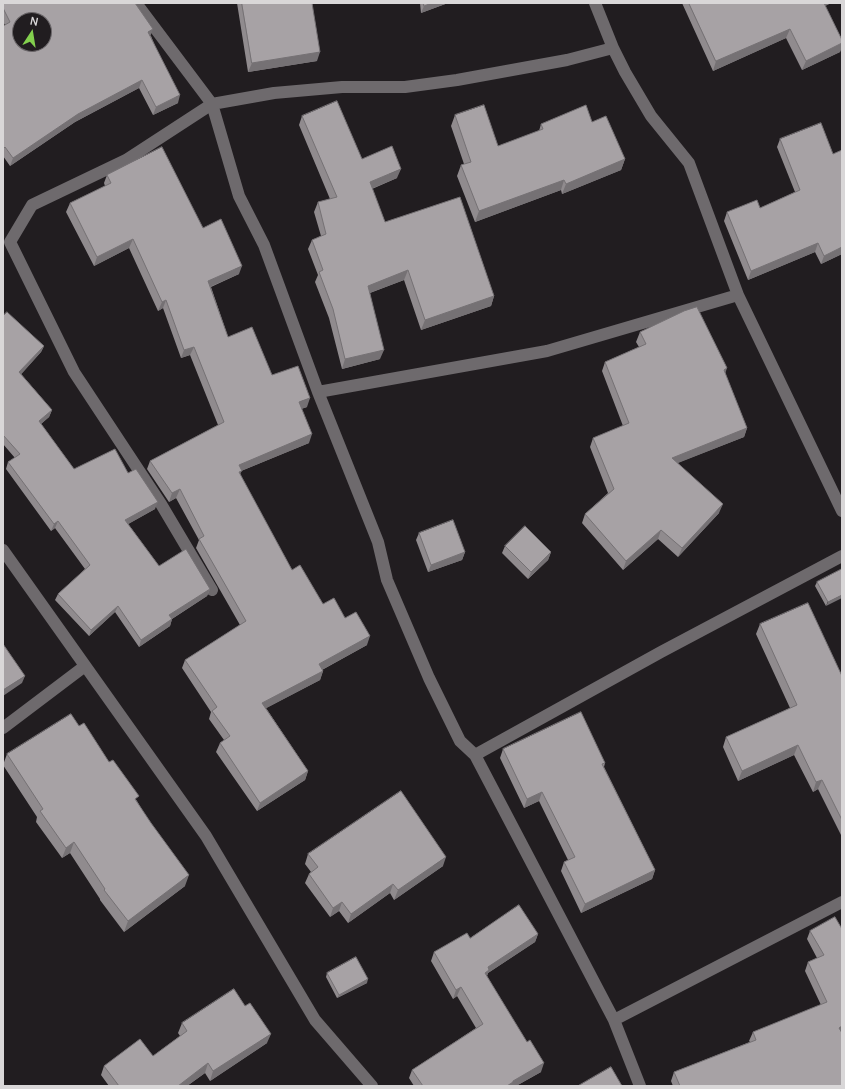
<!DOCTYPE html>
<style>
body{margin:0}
#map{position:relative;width:845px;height:1089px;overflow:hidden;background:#211d20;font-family:Manrope,sans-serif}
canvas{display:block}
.frame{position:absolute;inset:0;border:4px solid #d9d7d8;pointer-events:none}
.north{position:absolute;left:12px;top:12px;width:40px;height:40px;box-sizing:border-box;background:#211d20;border:1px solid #6b676a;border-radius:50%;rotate:12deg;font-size:11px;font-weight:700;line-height:16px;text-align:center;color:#d9d7d8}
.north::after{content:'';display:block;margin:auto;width:14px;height:18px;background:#83d04e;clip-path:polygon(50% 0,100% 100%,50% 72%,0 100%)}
</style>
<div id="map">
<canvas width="845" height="1089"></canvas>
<div class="frame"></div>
<div class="north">N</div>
</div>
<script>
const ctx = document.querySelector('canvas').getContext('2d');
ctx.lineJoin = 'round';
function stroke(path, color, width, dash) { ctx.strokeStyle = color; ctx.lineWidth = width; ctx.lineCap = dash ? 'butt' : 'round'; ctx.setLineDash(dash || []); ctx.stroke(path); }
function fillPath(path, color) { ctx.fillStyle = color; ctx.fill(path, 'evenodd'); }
stroke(new Path2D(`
 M136,3L212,104L239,196L264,245L318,392L378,542L387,580L429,678L460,741L475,755L614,1020L640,1086
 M595,3L613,48
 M318,392L547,351L738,295
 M3,550L206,836L315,1020L372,1086
 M212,590L161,504L74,372L10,242L32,205L126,160L212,104L274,93L342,87H405L457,80L567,60L613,48L625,72L651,116L689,163L738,295L842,511
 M3,728L85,666
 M475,755L661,652L842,556
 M614,1020L842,902`), '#6e6a6d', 12);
fillPath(new Path2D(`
 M3,3L151,36L178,103L153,115L139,88L75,122L10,166L3,156V26L5,25L3,22Z
 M237,3H312L317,61L248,72Z
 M420,3H448L421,13Z
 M682,3H831L825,6L842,40V46L840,52L802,70L786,38L713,71Z
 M455,115L498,146L539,131L541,124L592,122L625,159L621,170L562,194L561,190L475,222L457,176L461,165L464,164L451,126Z
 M302,116L362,159L397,178L372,189L385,222L494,296L491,306L421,330L404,280L370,293L380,359L342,369L329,318L315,282L318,275L308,249L312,240L321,236L314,212L318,202L330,199L299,125Z
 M780,139L842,254L821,264L815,252L748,280L724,221L727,212L760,208L795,192L777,147Z
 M107,175L203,228L239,274L211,287L228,337L307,407L301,409L309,443L241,471L240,475L292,570L323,604L345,618L367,645L322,670L323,671L320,680L266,708L308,771L305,780L257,811L216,752L220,743L224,740L209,719L211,712L182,668L185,660L240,625L196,548L199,540L176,498L169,502L147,469L150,461L218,425L190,355L181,358L163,308L158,311L129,248L94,266L66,212L70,203L105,186L104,183Z
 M3,316L44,346L41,352L21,374L52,410L49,417L41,424L74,469L128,473L155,509L128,524L159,566L210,589L207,596L172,619L170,626L139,647L115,612L89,636L55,600L58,594L85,569L55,528L51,531L6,469L8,462L15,458L3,444Z
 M640,332L725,373L747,428L744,437L677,463L719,513L678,557L658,539L623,570L582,523L585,514L608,493L590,447L593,438L623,426L602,371L605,362L639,347L636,342Z
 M419,533L465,552L462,560L428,572L416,540Z
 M505,546L551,552L548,560L528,579L502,553Z
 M842,569L826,606L815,586L817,582Z
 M760,624L842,676V837L818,789L813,792L794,755L738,781L723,747L726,737L790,708L756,634Z
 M79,726L109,762L137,801L185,886L124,932L100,900V899L70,853L62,858L36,822L37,817L3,765L7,754Z
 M503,749L605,763L604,767L655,870L652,879L581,913L561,871L564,862L568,860L539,801L524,808L500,758Z
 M308,854L443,866L394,900L390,893L348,923L339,911L330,917L305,883L309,874L311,872L305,864Z
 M835,917L842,1086H673L671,1081L674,1072L750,1042L749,1041L753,1032L821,1005L805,971L808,962L817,958L807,939L810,931Z
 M538,934L535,942L488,973L487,976L541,1072L516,1086H414L409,1078L412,1070L476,1028L457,996L453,999L431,961L434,952L470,938Z
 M327,973L367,983L337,998L326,977Z
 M182,1023L267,1043L210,1081L205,1073L187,1086H109L101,1075L104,1066L153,1056L180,1036L178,1033Z`), '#908b8e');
fillPath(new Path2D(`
 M432,3H448L421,13L424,6Z
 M821,3H831L819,9Z
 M153,29L150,37L148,32Z
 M790,29L786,38L713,71L716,61Z
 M842,43V46L840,52L802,70L806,61Z
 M320,52L317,61L248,72L252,63Z
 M142,80L139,88L75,122L10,166L13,158L78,114Z
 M180,95L178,103L153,115L156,107Z
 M625,159L621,170L562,194L566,184Z
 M401,169L397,178L366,191L370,182Z
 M564,180L561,190L475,222L479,211Z
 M133,239L129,248L94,266L97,257Z
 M818,243L815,252L748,280L751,271Z
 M842,247V254L821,264L824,256Z
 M242,266L239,274L205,289L208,281Z
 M408,270L404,280L364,295L368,286Z
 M494,296L491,306L421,330L425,320Z
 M166,300L163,308L158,311L162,302Z
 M44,346L41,352L17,379L19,372Z
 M194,347L190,355L181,358L184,350Z
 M384,350L380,359L342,369L345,359Z
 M727,368L724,377V370Z
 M310,398L307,407L295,411L299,402Z
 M52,410L49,417L36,428L39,421Z
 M747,428L744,437L668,467L672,458Z
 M312,434L309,443L241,471L238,479L239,465Z
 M180,489L176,498L169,502L172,493Z
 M158,502L155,509L123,527L125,520Z
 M723,504L719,513L678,557L682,548Z
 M58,521L55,528L51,531L54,524Z
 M661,530L658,539L623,570L626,561Z
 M465,552L462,560L428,572L431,565Z
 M551,552L548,560L528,579L531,572Z
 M210,589L207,596L167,622L169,615Z
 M842,595V598L826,606L828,602Z
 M118,606L115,612L89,636L91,630Z
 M172,619L170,626L139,647L141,640Z
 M370,636L367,645L316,673L319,664Z
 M323,671L320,680L259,712L262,703Z
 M25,676L22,683L3,696V690Z
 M798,745L794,755L738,781L742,771Z
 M308,771L305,780L257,811L260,803Z
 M822,780L818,789L813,792L816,782Z
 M542,792L539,801L524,808L527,799Z
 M74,842L70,853L62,858L66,848Z
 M446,857L443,866L394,900L398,890Z
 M655,870L652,879L581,913L585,904Z
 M189,875L185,886L124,932L128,921Z
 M393,884L390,893L348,923L351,914Z
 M342,902L339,911L330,917L333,908Z
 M538,934L535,942L488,973L486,979L482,982L488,967Z
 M368,979L367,983L337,998L339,995Z
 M461,987L457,996L453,999L456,990Z
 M842,1026V1034L839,1028Z
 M271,1034L267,1043L210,1081L213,1071Z
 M208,1063L205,1073L187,1086H178Z
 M544,1063L541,1072L516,1086H507L513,1081Z`), '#757174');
const building = new Path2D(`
 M3,3H135L153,29L148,32L180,95L156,107L142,80L78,114L13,158L5,147L3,149V26L10,22L3,8ZM20,20H44V44H20Z
 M242,3H312L320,52L252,63Z
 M424,3H432L424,6Z
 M689,3H824L842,40V43L806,61L790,29L716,61Z
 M337,101L362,159L392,146L401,169L370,182L385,222L460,197L494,296L425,320L408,270L368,286L384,350L345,359L333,309L319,272L323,270L312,240L326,234L318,202L337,197L302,116Z
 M484,105L498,146L543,129L541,124L586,105L592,122L606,116L625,159L566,184L564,180L479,211L461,165L471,162L455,115Z
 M821,123L833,154L842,150V247L824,256L818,243L751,271L727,212L757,200L760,208L800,190L780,139Z
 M162,147L203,228L221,219L242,266L208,281L228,337L252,327L272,375L298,366L310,398L299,402L312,434L239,465L242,471L239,472L292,570L300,565L323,604L334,598L345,618L356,612L370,636L319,664L323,671L262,703L308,771L260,803L220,743L230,736L212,711L217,707L185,660L246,621L199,539L204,536L180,489L172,493L150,461L224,422L194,347L184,350L166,300L162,302L133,239L97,257L70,203L111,183L107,175Z
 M697,307L727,368L724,370L747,428L672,458L723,504L682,548L661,530L626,561L585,514L614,489L593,438L629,423L605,362L646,344L640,332L684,311Z
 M7,312L44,346L19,372L52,410L39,421L74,469L115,449L128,473L136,469L158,502L125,520L159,566L186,549L210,589L169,615L172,619L141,640L118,606L91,630L58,594L90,565L58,521L54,524L8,462L20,454L3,435V316Z
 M453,520L465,552L431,565L419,533Z
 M525,526L551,552L531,572L505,546Z
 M842,569V595L828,602L817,582Z
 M808,603L842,676V820L822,780L816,782L798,745L742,771L726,737L797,705L760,624Z
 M3,644L25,676L3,690Z
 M581,712L605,763L602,764L655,870L585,904L564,862L575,857L542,792L527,799L503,749Z
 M71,714L79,726L84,723L109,762L113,760L139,796L135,799L151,823L189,875L128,921L104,890L105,889L74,842L66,848L40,811L43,809L7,754Z
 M401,791L446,857L398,890L393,884L351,914L342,902L333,908L309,874L318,867L308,854Z
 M519,905L538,934L488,967L489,970L485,973L527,1042L530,1040L544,1063L513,1081V1082L507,1086H423L412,1070L483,1024L461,987L456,990L434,952L467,933L470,938Z
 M835,917L842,929V1026L839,1028L842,1033V1086H680L674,1072L756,1040L753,1032L827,1002L808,962L824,955L810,931Z
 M356,957L368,979L339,995L327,973Z
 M234,989L245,1006L250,1003L271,1034L213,1071L208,1063L178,1086H119L104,1066L140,1039L153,1056L187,1031L182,1023Z
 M611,1067L622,1086H578Z`);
fillPath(building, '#a7a2a5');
stroke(building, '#757174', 1);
</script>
